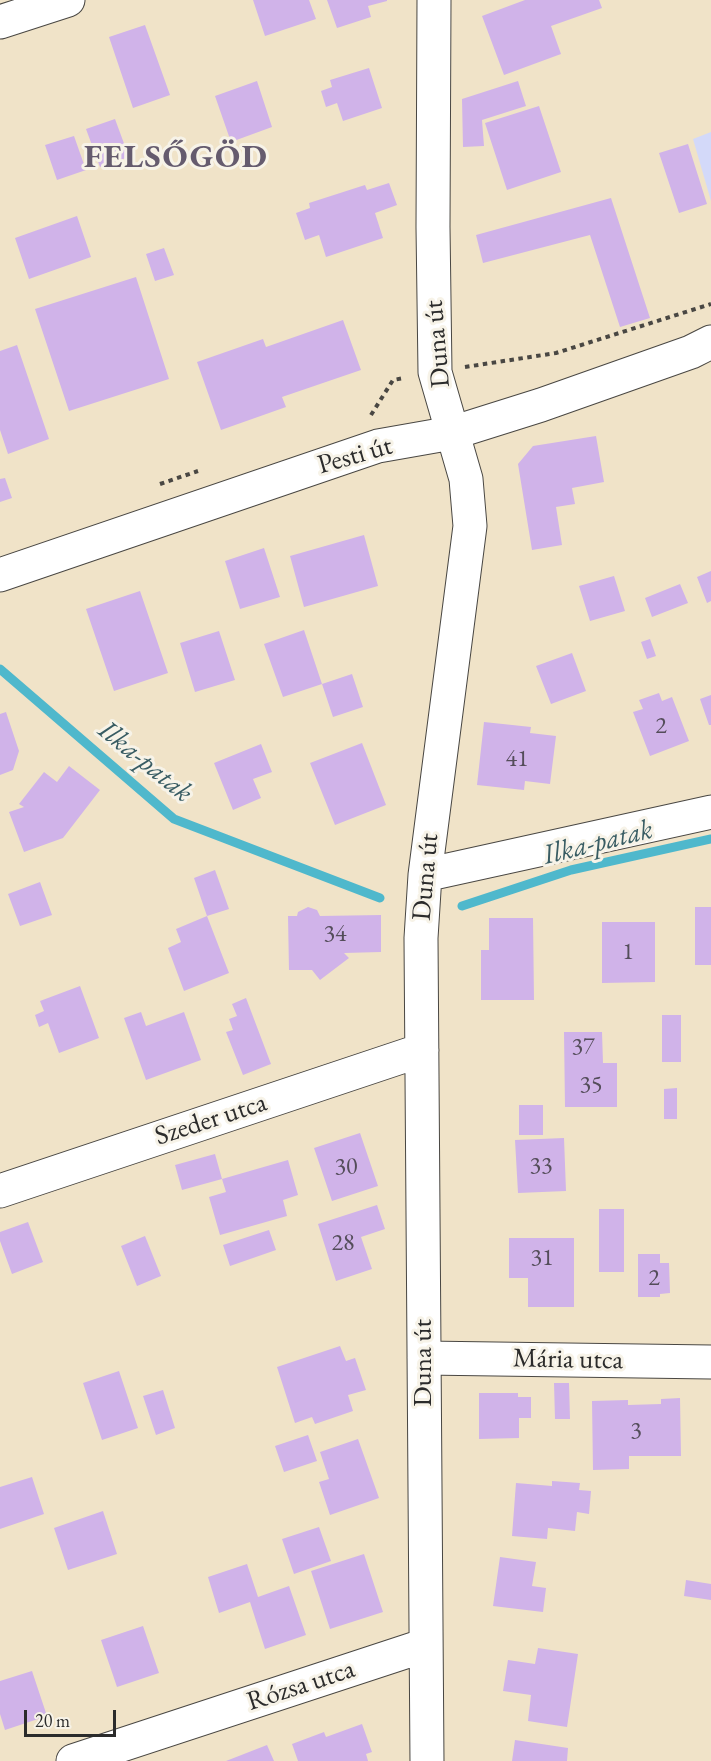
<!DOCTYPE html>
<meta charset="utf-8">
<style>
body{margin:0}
#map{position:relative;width:711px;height:1761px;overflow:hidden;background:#f0e3c8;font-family:"EB Garamond",serif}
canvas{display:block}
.scale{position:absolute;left:24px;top:1710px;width:92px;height:27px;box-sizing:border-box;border:3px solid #2b2b2b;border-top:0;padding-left:8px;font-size:18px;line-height:21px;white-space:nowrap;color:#2b2b2b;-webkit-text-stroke:4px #f7f3e8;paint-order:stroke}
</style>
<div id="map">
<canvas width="711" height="1761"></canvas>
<div class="scale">20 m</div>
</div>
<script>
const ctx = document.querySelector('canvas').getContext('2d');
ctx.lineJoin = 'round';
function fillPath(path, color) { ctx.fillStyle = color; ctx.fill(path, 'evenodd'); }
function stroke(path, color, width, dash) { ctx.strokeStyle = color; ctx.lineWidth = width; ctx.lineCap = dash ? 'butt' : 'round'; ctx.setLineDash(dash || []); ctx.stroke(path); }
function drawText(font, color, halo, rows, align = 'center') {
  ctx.font = font + ' "EB Garamond",serif'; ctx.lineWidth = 6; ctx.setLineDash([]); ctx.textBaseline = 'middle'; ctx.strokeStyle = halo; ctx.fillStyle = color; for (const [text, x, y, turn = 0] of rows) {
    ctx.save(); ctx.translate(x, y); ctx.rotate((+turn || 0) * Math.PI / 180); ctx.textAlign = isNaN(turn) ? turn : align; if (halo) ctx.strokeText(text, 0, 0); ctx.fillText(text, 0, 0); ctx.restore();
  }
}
fillPath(new Path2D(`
 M711,132V201L693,139Z`), '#d3d9f9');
stroke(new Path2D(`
 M0,669L174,819L380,898
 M462,906L571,870L711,839`), '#4fb8cc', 9);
fillPath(new Path2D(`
 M253,0H309L316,19L265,36Z
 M327,0H387V1L368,6L371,17L337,28Z
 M525,0H599L602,8L551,26L561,54L504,75L482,16Z
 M145,25L170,95L133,108L109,37Z
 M369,68L382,108L343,121L337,103L326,107L321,91L332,87L330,80Z
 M257,81L272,127L231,142L215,96Z
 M518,81L526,106L482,120L484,146L463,147L462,99Z
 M539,106L561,172L507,190L485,123Z
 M115,119L129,157L100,167L86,129Z
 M74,136L86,170L57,180L45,145Z
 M688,144L707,204L679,213L659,153Z
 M389,183L397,205L375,213L383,238L326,257L319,235L305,240L296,213L310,208L309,203L365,185L367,190Z
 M611,198L650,318L620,327L590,235L483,263L476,235Z
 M77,216L91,257L29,279L15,238Z
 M164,248L174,275L155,281L146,254Z
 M136,277L169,379L69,411L35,309Z
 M343,320L361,370L282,397L286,407L221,430L197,362L263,339L266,347Z
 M17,345L49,439L8,454L0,430V351Z
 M596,436L604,482L572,488L575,504L556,507L562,545L532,550L518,464L533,446Z
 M5,478L12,498L0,502V479Z
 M364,535L378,586L304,607L290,556Z
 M264,548L280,597L240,609L225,561Z
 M711,571V601L707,603L697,577Z
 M614,576L625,611L590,621L579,586Z
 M680,584L688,603L652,617L645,598Z
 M140,591L168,673L114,691L86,609Z
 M304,630L322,684L283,697L264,644Z
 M219,631L235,680L195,692L180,643Z
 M650,639L656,656L647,659L641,642Z
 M572,653L586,691L551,704L536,666Z
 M352,674L363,707L333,717L322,684Z
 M659,693L662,701L672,697L689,741L650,756L633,712L643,709L639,700Z
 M711,695V725H709L700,699Z
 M6,712L19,751L13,770L0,775V714Z
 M484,722L531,727L530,733L556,736L550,784L525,781L524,790L477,785Z
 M362,743L386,805L335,825L310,763Z
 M261,744L272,772L253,779L261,798L233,810L214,763Z
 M69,766L100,790L63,838L24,852L9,812L24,807L19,804L44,772L57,782Z
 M215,870L229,909L207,916L194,878Z
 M40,882L52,915L20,926L8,894Z
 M308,907L317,910L320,916L381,915V952L344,953L349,958L320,980L312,970H289L288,916H297L298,912Z
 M695,907H711V965H695Z
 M207,916L229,973L184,991L168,948L181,942L176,929Z
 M489,918H533L534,1000H481V950H489Z
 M602,922H655V982L602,983Z
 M80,986L99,1038L59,1053L48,1023L39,1027L35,1015L44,1011L40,1001Z
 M246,998L271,1064L243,1075L226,1032L233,1030L229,1019L237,1016L232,1004Z
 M141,1012L146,1026L184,1012L201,1060L146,1080L124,1018Z
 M662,1015H681V1062H662Z
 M564,1032H602L603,1063H617V1107H565Z
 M677,1088V1119H664V1089Z
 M519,1105H543V1135H519Z
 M360,1133L378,1186L332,1201L314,1148Z
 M564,1138L566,1191L518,1193L515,1140Z
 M215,1154L222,1179L288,1160L298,1195L283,1200L287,1216L220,1235L209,1197L226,1192L222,1179L182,1190L175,1165Z
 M377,1205L385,1229L361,1237L372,1269L336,1281L318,1224Z
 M599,1209H624V1272H599Z
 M28,1222L43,1262L12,1274L0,1241V1232Z
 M269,1230L276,1250L230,1266L223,1245Z
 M145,1236L161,1276L137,1286L121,1246Z
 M509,1238H574V1307H528V1278H509Z
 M638,1254H660V1263H669L670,1293L660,1294V1297H638Z
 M340,1346L346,1361L355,1358L366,1390L348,1395L353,1411L315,1424L312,1417L295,1423L277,1367Z
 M119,1371L138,1428L102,1440L83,1383Z
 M554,1383H569L570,1419H555Z
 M163,1390L175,1428L156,1435L143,1396Z
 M479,1393H518V1397H531V1418H519V1438L479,1439Z
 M680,1398L681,1456H629V1469L593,1470L592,1401L628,1400V1405L661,1404V1399Z
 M308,1435L317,1461L284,1472L275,1446Z
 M358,1439L379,1498L330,1515L319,1482L329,1479L320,1452Z
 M32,1477L44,1514L0,1529V1487Z
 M552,1481L580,1483L579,1490L591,1491L589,1514L577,1512L575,1531L548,1528L547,1539L512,1536L516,1483L552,1486Z
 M103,1511L117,1554L68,1570L54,1528Z
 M319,1527L331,1561L294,1574L282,1539Z
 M364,1554L383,1612L330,1629L311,1571Z
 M500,1557L536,1562L532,1586L546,1588L543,1612L493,1606Z
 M247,1564L258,1597L289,1586L306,1635L265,1649L250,1602L219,1613L208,1577Z
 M686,1580L711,1584V1600L684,1596Z
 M143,1626L159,1673L117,1687L101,1640Z
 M538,1648L578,1654L567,1727L528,1721L531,1695L503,1691L508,1660L535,1664Z
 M32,1671L47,1716L5,1730L0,1714V1681Z
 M362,1724L372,1752L366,1754L368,1761H298L292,1744L324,1732L326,1737Z
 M515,1740L568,1748L567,1761H512Z
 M267,1745L274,1761H226Z`), '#d0b3e9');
const minor = new Path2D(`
 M0,22L68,0
 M425,875L711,812
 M0,1191L422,1050
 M424,1358L711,1362
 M73,1761L426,1645
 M427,1761L421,938L425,875L470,526L466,479L435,372L433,227L434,0`);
const major = new Path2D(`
 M0,575L378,446L452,433L541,405L691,352L711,342`);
stroke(minor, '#494743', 35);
stroke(major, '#494743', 35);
stroke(new Path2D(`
 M465,367L556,353L711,304
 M371,415L393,380L404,378
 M160,484L198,471`), '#494743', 4, [4.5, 4.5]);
stroke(minor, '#fff', 33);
stroke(major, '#fff', 33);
drawText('24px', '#544d5a', null, [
 ["2",661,726],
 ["41",517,759],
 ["34",335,934],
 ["1",628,952],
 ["37",583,1047],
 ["35",591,1085],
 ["33",541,1166],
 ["30",346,1167],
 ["28",343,1243],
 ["31",542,1258],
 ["2",654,1278],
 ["3",636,1431]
]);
drawText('27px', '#2b2b2b', '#f7f3e8', [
 ["Duna út",438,344,-95],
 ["Pesti út",355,456,-16],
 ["Duna út",426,877,-85],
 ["Szeder utca",211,1120,-18],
 ["Mária utca",568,1360,1],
 ["Duna út",424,1363,-90],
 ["Rózsa utca",301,1686,-18]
]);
drawText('italic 28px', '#385c63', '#f7f3e8', [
 ["Ilka-patak",145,762,39],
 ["Ilka-patak",598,843,-14]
]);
ctx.letterSpacing = '1.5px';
drawText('bold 33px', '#655b6e', '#f7f3e8', [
 ["FELSŐGÖD",176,158]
]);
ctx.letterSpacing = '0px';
</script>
